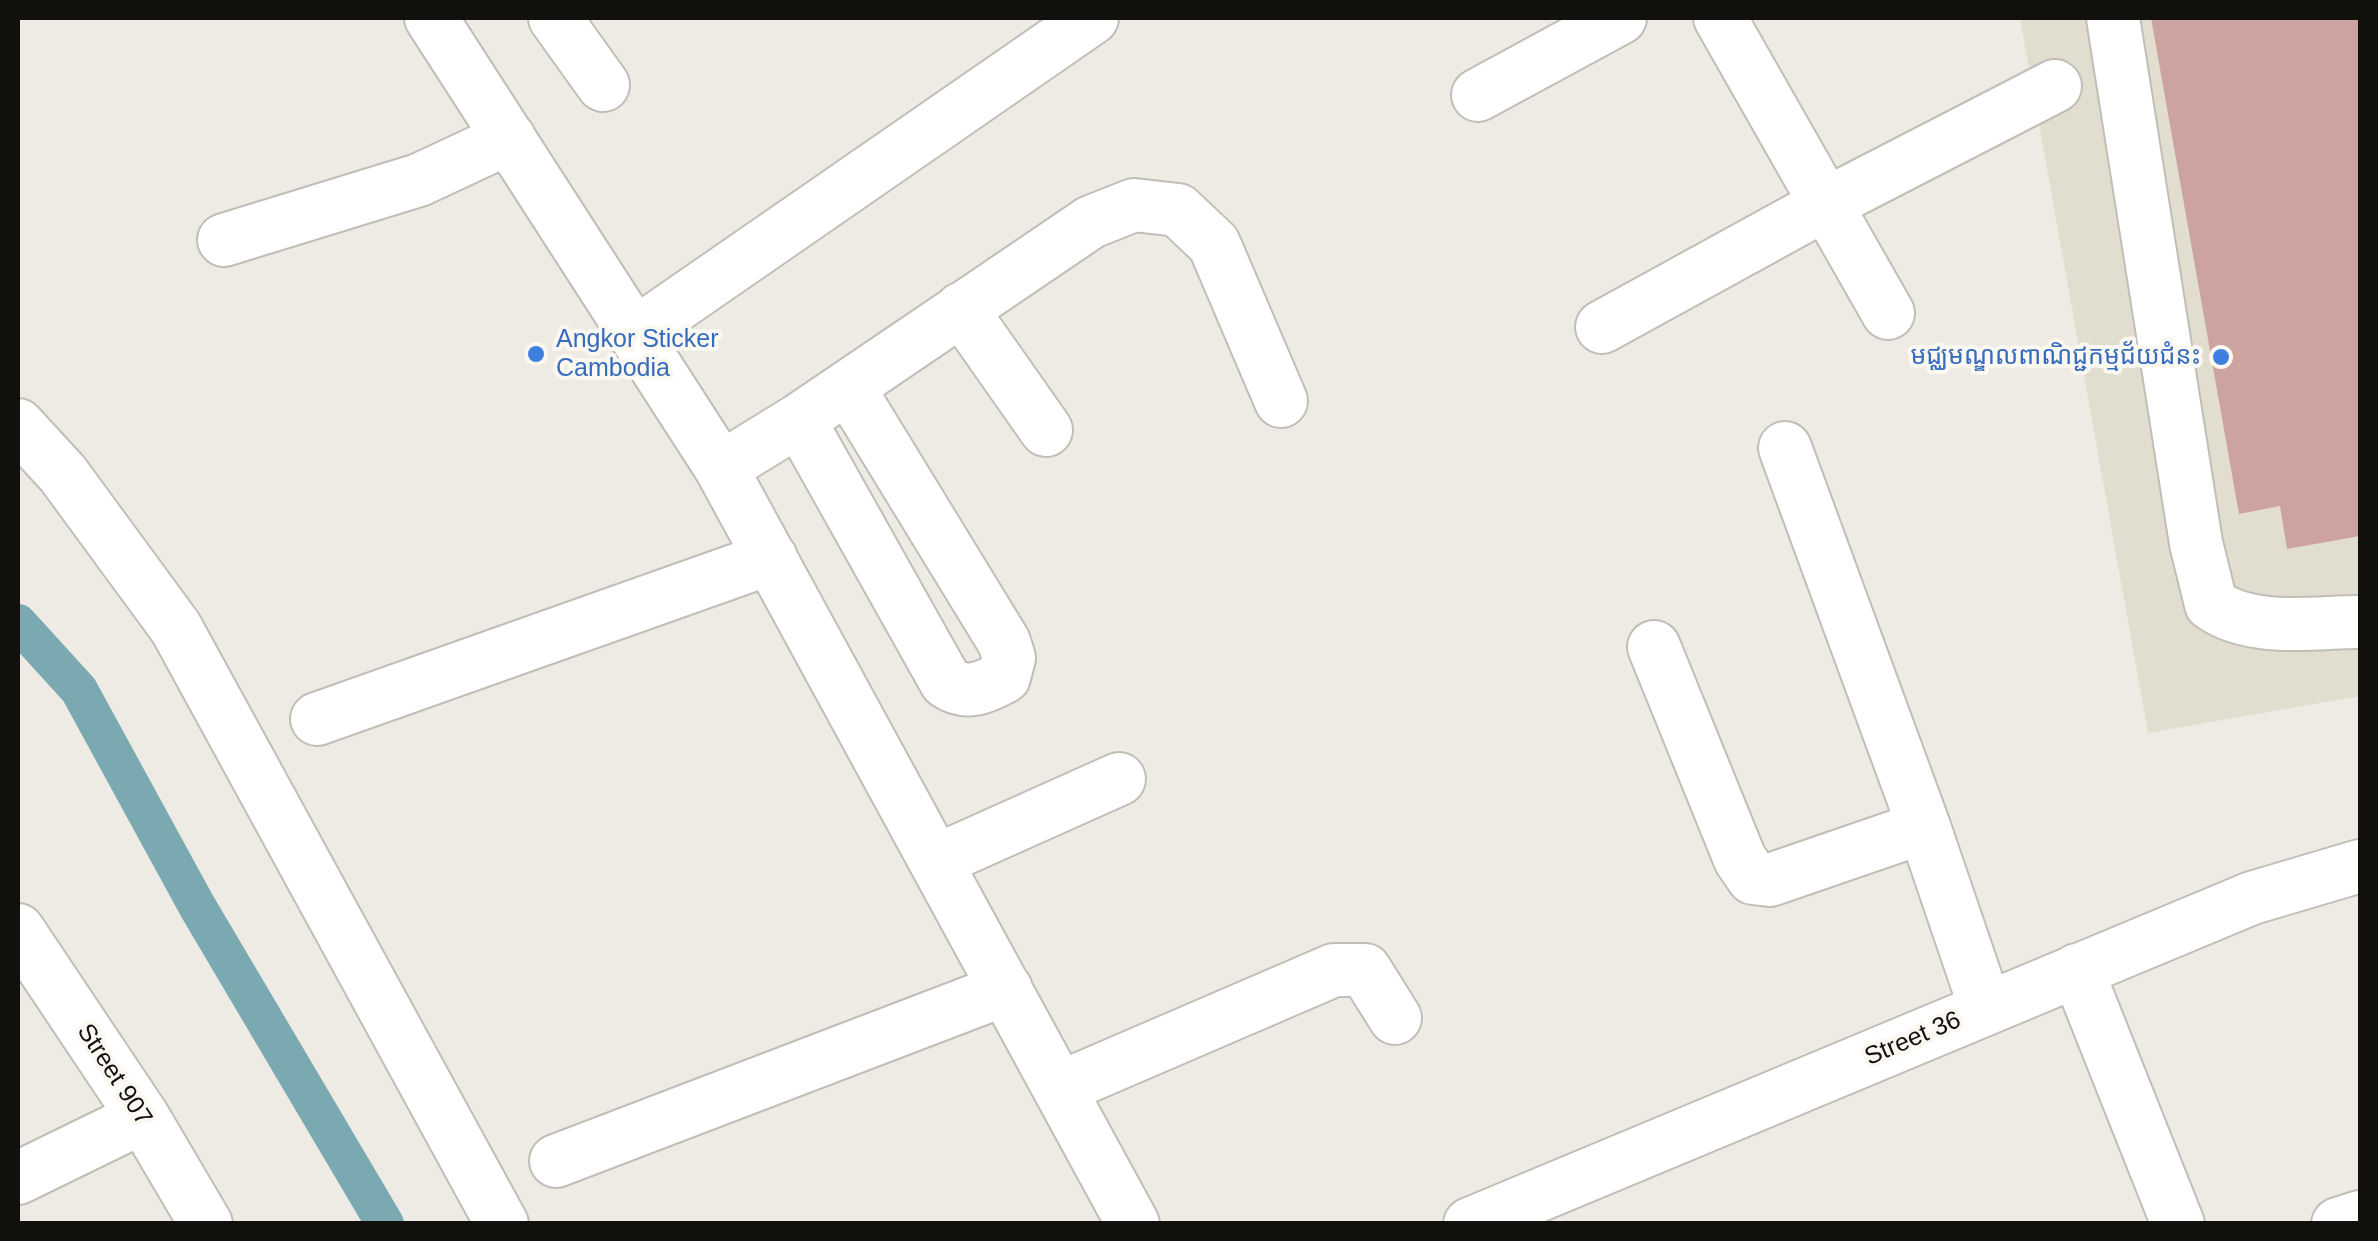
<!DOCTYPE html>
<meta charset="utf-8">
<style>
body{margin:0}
#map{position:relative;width:2378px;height:1241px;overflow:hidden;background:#edebe3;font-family:Helvetica,sans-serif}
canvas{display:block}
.frame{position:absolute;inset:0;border:20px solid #11100d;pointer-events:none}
</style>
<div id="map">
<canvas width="2378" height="1241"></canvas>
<div class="frame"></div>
</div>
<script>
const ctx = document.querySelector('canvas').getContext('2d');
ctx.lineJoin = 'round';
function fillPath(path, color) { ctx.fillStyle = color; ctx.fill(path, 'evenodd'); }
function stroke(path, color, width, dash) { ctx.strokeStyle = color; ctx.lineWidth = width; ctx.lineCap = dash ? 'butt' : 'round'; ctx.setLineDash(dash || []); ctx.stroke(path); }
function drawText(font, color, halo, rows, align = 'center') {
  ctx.font = font + ' Helvetica,"Noto Sans Khmer",sans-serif'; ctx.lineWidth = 8; ctx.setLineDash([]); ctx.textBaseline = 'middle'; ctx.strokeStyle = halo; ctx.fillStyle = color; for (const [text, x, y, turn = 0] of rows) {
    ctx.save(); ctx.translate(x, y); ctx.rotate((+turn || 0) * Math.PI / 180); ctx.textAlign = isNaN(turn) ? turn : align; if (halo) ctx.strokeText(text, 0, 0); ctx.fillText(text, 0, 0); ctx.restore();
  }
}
fillPath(new Path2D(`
 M2020,18H2360V696L2148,733Z`), '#e2decf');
stroke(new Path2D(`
 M18,623L79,690L197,906L385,1224`), '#7ba9b2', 38);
fillPath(new Path2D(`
 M2151,18H2360V536L2287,549L2280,506L2239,514Z`), '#cda39f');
const minor = new Path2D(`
 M431,18L721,468L1133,1224
 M555,18L603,85
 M1720,18L1888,313
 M2113,18L2196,543L2211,604C2252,633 2313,622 2360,622
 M1478,95L1620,18
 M224,240L419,180L509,138
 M961,309L1046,430
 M1602,327L1826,204L2055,86
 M635,334L1092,18
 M799,420L946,682C966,696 984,688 1004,677L1009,658L1004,642L848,387
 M18,425L63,474L176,628L502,1224
 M1785,448L1924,827L1986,1009
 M721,468L799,420L1091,222L1134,205L1178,210L1214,244L1281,401
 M1654,647L1740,859L1753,878L1770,880L1924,827
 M317,719L771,558
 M936,861L1119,779
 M18,930L143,1117L206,1224
 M2077,970L2178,1224
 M1060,1088L1334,970H1365L1395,1018
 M556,1161L1006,989
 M18,1178L143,1117
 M1470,1224L2252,898L2360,866
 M2338,1224L2360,1217`);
stroke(minor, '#c0beb7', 56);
stroke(minor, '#fff', 52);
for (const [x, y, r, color] of [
 [536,354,10,"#3f7fe0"],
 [2221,357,10,"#3f7fe0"]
]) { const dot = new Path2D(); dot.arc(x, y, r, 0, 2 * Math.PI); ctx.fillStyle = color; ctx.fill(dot); stroke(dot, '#faf8f0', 4); }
drawText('25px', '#366cbe', '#faf8f0', [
 ["Angkor Sticker",556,340],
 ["Cambodia",556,369],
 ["មជ្ឈមណ្ឌលពាណិជ្ជកម្មជ័យជំនះ",2201,357,"right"]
], 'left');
drawText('25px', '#11100d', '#faf8f0', [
 ["Street 36",1913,1039,-23],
 ["Street 907",114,1075,57]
]);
</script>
